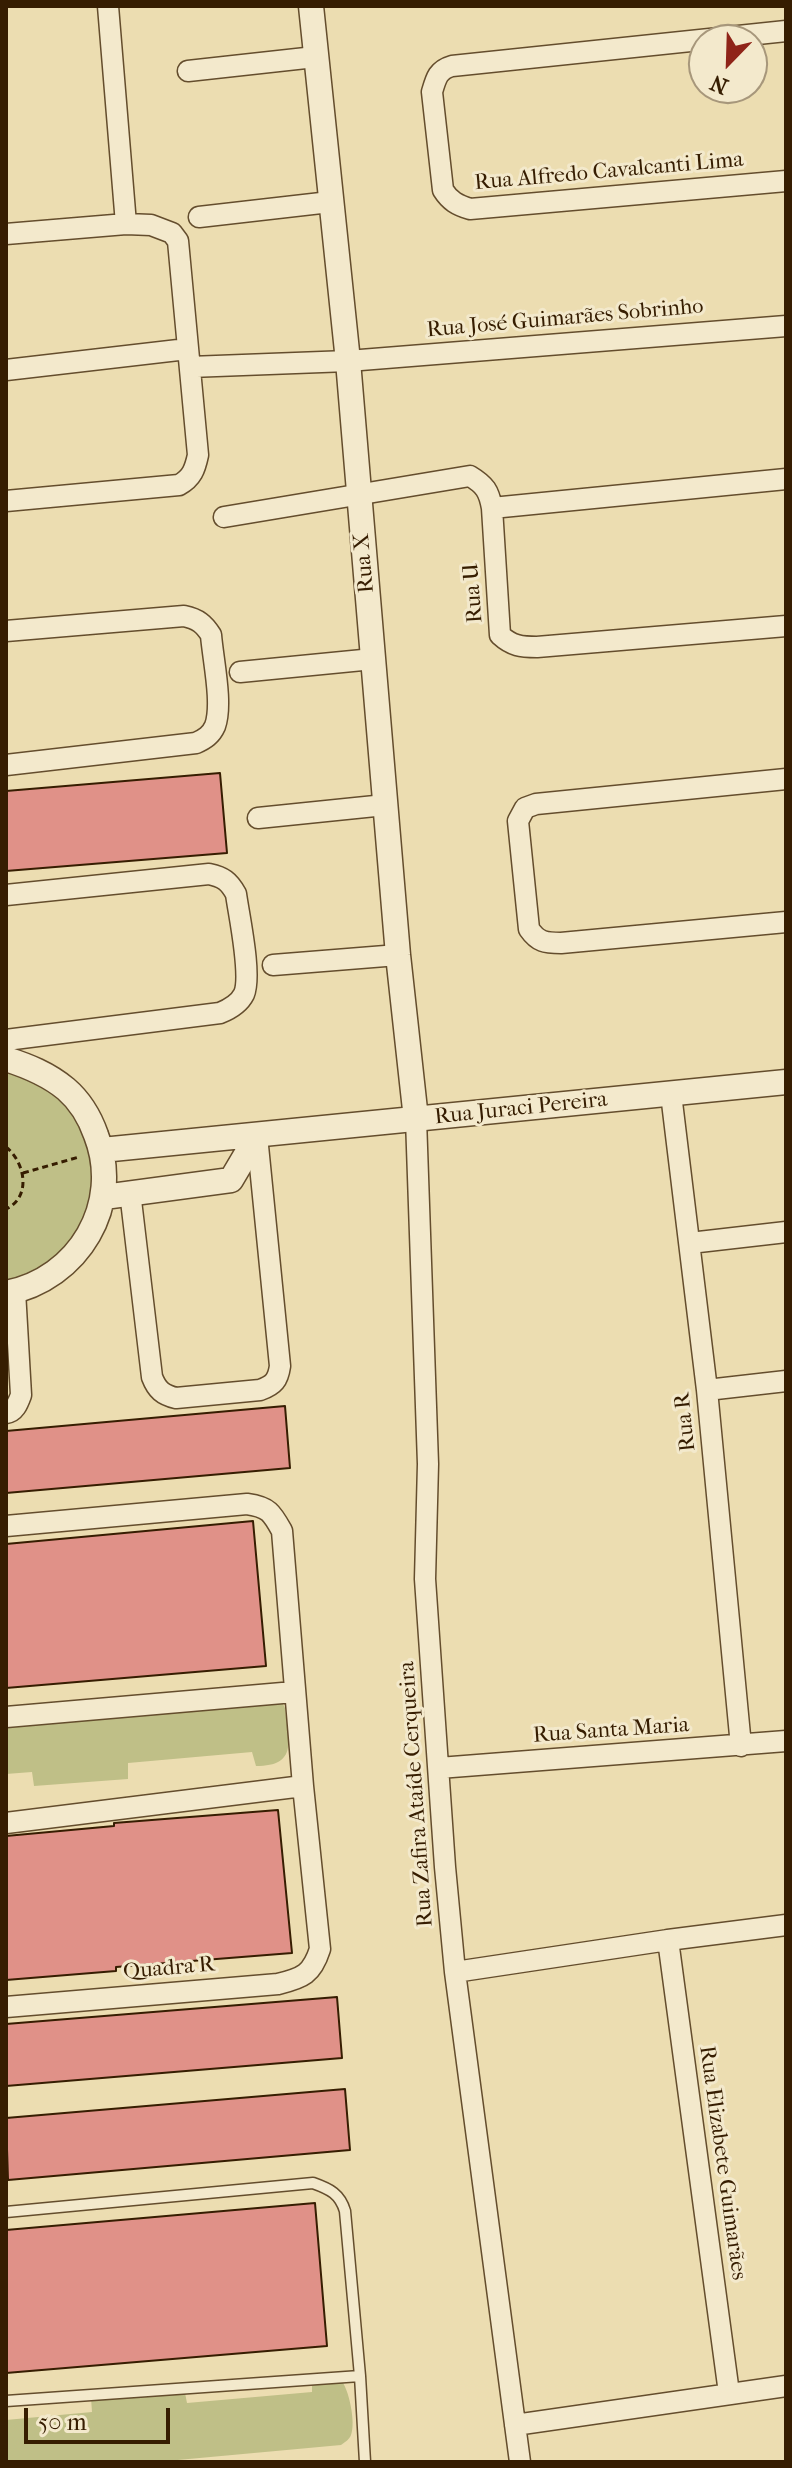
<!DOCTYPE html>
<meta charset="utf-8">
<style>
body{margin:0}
#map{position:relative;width:792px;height:2468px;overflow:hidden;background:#ecddb1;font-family:"IM FELL French Canon",serif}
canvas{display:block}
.frame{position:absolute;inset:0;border:8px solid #361d01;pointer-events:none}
.north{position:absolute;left:688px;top:24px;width:80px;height:80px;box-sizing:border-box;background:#f3e9cc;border:2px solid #a7977b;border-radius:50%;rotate:203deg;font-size:22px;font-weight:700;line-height:32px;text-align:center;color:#361d01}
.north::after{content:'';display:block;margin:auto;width:28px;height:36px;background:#8f2418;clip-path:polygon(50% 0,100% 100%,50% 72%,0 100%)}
.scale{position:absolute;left:24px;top:2408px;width:146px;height:36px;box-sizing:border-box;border:4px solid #361d01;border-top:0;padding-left:10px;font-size:24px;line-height:28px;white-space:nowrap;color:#361d01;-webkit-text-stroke:6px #f3e9cc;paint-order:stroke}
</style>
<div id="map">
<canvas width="792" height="2468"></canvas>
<div class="frame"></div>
<div class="north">N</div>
<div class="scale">50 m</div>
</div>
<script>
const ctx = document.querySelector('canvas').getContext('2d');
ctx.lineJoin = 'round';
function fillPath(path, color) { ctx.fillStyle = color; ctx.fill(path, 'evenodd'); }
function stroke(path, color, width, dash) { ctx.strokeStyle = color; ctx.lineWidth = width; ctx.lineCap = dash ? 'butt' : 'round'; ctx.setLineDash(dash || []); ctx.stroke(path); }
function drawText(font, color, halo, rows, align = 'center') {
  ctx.font = font + ' "IM FELL French Canon",serif'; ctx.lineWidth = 6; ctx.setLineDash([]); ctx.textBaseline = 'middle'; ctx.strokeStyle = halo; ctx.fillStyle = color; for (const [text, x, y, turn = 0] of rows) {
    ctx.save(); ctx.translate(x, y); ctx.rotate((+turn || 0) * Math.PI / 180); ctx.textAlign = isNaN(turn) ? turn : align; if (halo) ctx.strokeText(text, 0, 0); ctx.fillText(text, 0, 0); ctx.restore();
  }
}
fillPath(new Path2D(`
 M6,1067L56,1091L91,1141L92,1210L61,1259L6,1286Z
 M282,1702L285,1708C288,1740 299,1766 256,1766L252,1752L128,1763V1779L34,1786L32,1772L6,1774V1719Z
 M312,2377L341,2380C349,2389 356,2423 351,2435C349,2440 346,2441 341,2445L156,2462H6V2420L92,2412L91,2398L184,2388L187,2403L312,2392Z`), '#bfbf87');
const building = new Path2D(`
 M220,773L227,853L6,871V791Z
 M285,1406L290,1468L6,1493V1431Z
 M253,1521L266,1666L6,1688V1544Z
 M278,1810L292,1953L116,1967V1971L6,1980V1836L114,1826V1823Z
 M337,1997L342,2058L6,2086V2024Z
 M345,2089L350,2150L8,2180L6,2118Z
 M315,2203L327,2346L6,2373V2230Z`);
fillPath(building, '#e09188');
stroke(building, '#361d01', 2);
const service = new Path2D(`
 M6,2212L313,2183C330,2189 340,2194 345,2211L360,2376L365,2462
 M6,2401L360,2376`);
const minor = new Path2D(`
 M108,6L126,224
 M786,31L452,66C438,70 436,78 432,92L443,190C450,201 457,205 470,209L786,181
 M188,71L315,57
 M199,217L330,202
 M6,234L126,224L151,225L172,233L178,241L198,455C195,469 192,478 179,485L6,501
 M190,367L348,361L786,326
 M6,370L187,349
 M492,508L786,479
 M224,517L470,476C485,485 489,491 492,508L500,635C512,646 521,647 537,647L786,626
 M6,631L184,616C198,619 204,624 211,635C213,660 223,704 215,726C211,735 205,739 196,743L6,765
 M240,672L373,659
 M786,779L536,804L525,808L518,821L529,929C538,942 545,943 561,943L786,922
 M258,818L385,805
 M6,895L209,874C223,877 229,881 236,894C239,916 252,975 244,994C239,1004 230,1009 220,1013L6,1040
 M273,965L398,955
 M671,1094L707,1390L741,1746
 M416,1119L428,1464L425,1579L445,1867L455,1972L520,2462
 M130,1192L152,1377C157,1390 163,1395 176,1398L260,1390C274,1385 278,1380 280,1366L257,1136
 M690,1243L786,1232
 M707,1390L786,1381
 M6,1413C15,1412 18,1403 21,1395L15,1291
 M6,1526L247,1504C269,1507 272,1513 282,1531L303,1786L320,1949C312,1974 303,1978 278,1984L6,2007
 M6,1717L294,1692
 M439,1768L786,1741
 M6,1823L303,1786
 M668,1940L729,2393
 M455,1972L668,1940L786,1925
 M515,2425L786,2386`);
const tertiary = new Path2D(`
 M311,6L348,361L398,955L416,1119
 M6,1059C28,1066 48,1074 66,1089C80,1101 90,1118 96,1135C123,1204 79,1279 6,1293
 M102,1150L786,1082
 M104,1197L231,1180L257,1136`);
stroke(service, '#644d2d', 13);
stroke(minor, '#644d2d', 23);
stroke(tertiary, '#644d2d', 27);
stroke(new Path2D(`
 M6,1147C25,1162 32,1197 6,1209
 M23,1173L79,1157`), '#361d01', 3, [6, 4]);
stroke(service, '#f3e9cc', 10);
stroke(minor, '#f3e9cc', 20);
stroke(tertiary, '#f3e9cc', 24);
drawText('22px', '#361d01', '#f3e9cc', [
 ["Rua Alfredo Cavalcanti Lima",609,172,-5],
 ["Rua José Guimarães Sobrinho",565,319,-5],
 ["Rua X",365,563,-95],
 ["Rua U",474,593,-94],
 ["Rua Juraci Pereira",521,1109,-6],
 ["Rua R",686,1422,-96],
 ["Rua Santa Maria",611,1731,-4],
 ["Rua Zafira Ataíde Cerqueira",417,1794,-94],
 ["Quadra R",169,1969,-5],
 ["Rua Elizabete Guimarães",722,2163,82]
]);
</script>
